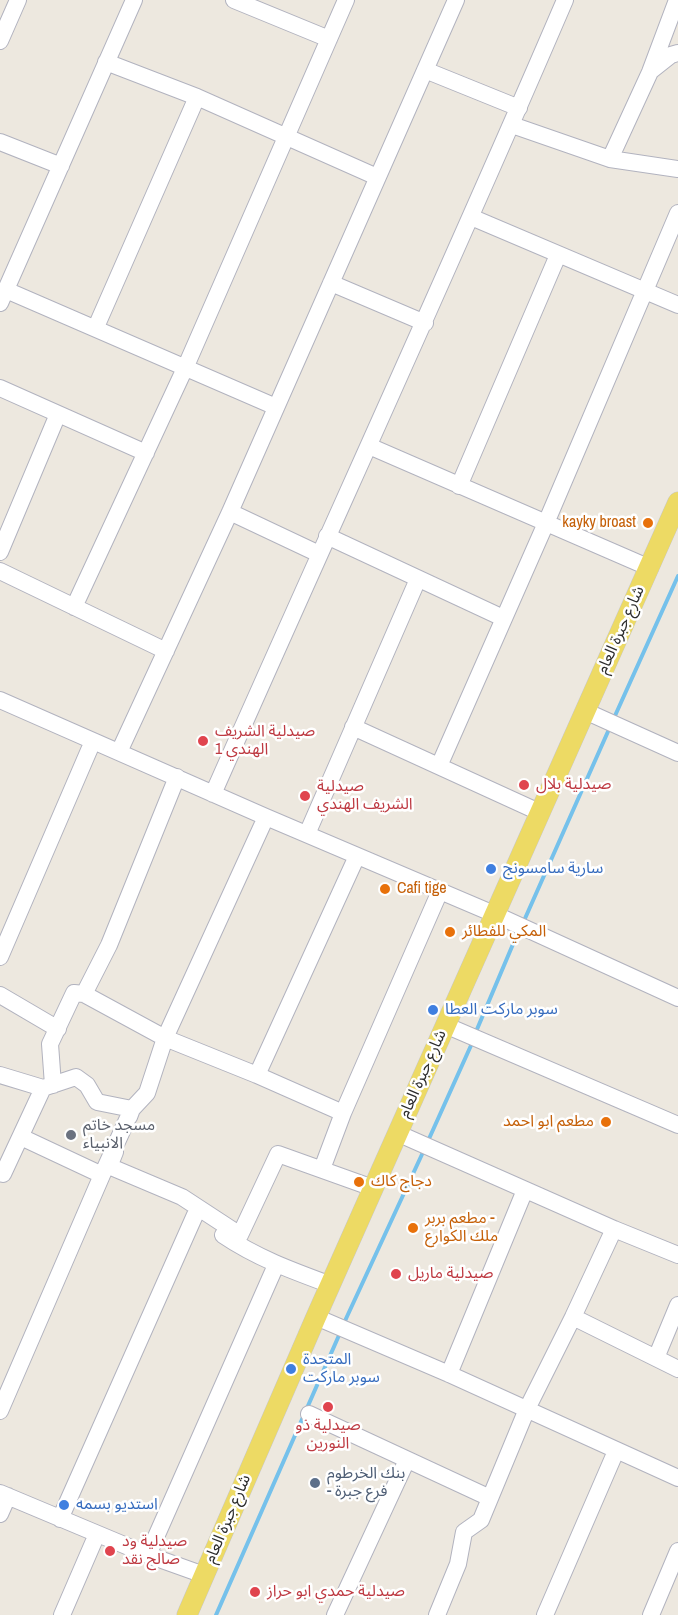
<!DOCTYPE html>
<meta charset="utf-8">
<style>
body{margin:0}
canvas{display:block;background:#ede8df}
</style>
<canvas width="678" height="1615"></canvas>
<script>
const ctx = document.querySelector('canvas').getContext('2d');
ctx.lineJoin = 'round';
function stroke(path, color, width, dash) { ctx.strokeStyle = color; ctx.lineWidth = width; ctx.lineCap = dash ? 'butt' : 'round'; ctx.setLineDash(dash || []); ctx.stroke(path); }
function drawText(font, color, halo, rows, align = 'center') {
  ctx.font = font + ' "Archivo Narrow","Noto Sans Arabic",sans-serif'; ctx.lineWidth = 5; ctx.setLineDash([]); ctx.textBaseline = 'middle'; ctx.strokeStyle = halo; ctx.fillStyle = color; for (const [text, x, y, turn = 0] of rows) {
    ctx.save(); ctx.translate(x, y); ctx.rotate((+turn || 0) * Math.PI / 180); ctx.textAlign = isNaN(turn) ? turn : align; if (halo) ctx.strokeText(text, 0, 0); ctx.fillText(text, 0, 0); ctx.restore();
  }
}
stroke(new Path2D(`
 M614,718L678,576
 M523,923L610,727
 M475,1034L519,930
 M428,1141L473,1041
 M344,1323L424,1150
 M216,1615L340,1333`), '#75c1eb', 4);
const minor = new Path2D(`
 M234,0L329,39
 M0,41L18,0
 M106,62L197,97L377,177
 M425,70L519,108
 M652,70L671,55L678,53
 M512,125L610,159L678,169
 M0,142L61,166
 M610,159L650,72L677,0
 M471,217L678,305
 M331,283L425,323
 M6,290L276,407
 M0,303L134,0
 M96,327L197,97
 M0,388L146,453
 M369,446L650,568
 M459,486L558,255
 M230,512L319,554
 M327,536L503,618
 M0,552L58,414
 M0,571L166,651
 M74,607L186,366L346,0
 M0,700L266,817L494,914L678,998
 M585,711L678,753
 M353,727L539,812
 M119,752L230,512L456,0
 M439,766L546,523L678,213
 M213,794C330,529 451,266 565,0
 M307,834L418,579
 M0,957L93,741
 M84,994L165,1038L257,1075L343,1113
 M0,995L58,1029
 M445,1025L678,1125
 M0,1075L43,1088L76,1077L87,1085L97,1102L132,1109L129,1117
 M257,1075L357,856
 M53,1085L50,1044L74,993L84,994L109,945L177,777
 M397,1133L614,1229L678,1255
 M21,1137L102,1175
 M115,1152L111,1162V1167L182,1197L240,1235L278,1154L373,1188
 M322,1169L343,1113L440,891
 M0,1173L3,1174L43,1088
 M223,1235C257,1258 293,1271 331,1285
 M316,1317L449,1374L678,1478
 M573,1317L678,1369
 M656,1358L678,1305
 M449,1374L525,1190
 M0,1411L102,1175L132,1109L147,1093L165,1038L266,817
 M309,1414L490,1498
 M0,1493L148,1555L204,1575
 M0,1514L8,1496
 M60,1519L195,1215
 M148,1555L276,1265
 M62,1615L97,1534
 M335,1615L407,1460
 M437,1615L458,1564L464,1532L481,1520L527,1409L573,1317L614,1229
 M545,1615L616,1451
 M651,1615L678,1551`);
const major = new Path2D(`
 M187,1615L316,1317L678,502`);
stroke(minor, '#b2b3bf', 18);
stroke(major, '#c8c8c8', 21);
stroke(minor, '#fff', 16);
stroke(major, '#edda64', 20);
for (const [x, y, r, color] of [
 [648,523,6,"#e8710a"],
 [203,741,6,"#e0444e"],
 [524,785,6,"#e0444e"],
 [305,796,6,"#e0444e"],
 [491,869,6,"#3f7fe0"],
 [385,889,6,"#e8710a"],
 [450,932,6,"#e8710a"],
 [433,1010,6,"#3f7fe0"],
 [606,1122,6,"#e8710a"],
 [71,1135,6,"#6b7280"],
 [359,1182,6,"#e8710a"],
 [413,1228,6,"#e8710a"],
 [396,1274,6,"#e0444e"],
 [291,1369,6,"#3f7fe0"],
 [328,1407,6,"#e0444e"],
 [315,1483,6,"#5c6f8a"],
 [64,1505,6,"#3f7fe0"],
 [110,1551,6,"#e0444e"],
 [255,1592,6,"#e0444e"]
]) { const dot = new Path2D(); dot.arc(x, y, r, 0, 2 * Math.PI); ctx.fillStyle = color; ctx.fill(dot); stroke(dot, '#fff', 2); }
drawText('16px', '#c56008', '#fff', [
 ["kayky broast",636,523,"right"],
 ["Cafi tige",397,889],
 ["المكي للفطائر",462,932],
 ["مطعم ابو احمد",594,1122,"right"],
 ["دجاج كاك",371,1182],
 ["مطعم بربر -",425,1219],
 ["ملك الكوارع",425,1237]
], 'left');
drawText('16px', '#2c2c2c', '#fff', [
 ["شارع جبرة العام",621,630,-66],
 ["شارع جبرة العام",423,1074,-66],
 ["شارع جبرة العام",228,1519,-67]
]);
drawText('16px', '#be3a42', '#fff', [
 ["صيدلية الشريف",215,732],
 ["الهندي 1",215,750],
 ["صيدلية بلال",536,785],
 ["صيدلية",317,787],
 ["الشريف الهندي",317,805],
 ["صيدلية ماريل",408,1274],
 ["صيدلية ذو",328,1426,"center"],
 ["النورين",328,1444,"center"],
 ["صيدلية ود",122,1542],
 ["صالح نقد",122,1560],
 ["صيدلية حمدي ابو حراز",267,1592]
], 'left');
drawText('16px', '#366cbe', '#fff', [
 ["سارية سامسونج",503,869],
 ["سوبر ماركت العطا",445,1010],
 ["المتحدة",303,1360],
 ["سوبر ماركت",303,1378],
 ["استديو بسمه",76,1505]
], 'left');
drawText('16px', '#5b616d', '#fff', [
 ["مسجد خاتم",83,1126],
 ["الانبياء",83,1144]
], 'left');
drawText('16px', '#4e5e75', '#fff', [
 ["بنك الخرطوم",327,1474],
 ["- فرع جبرة",327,1492]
], 'left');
</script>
